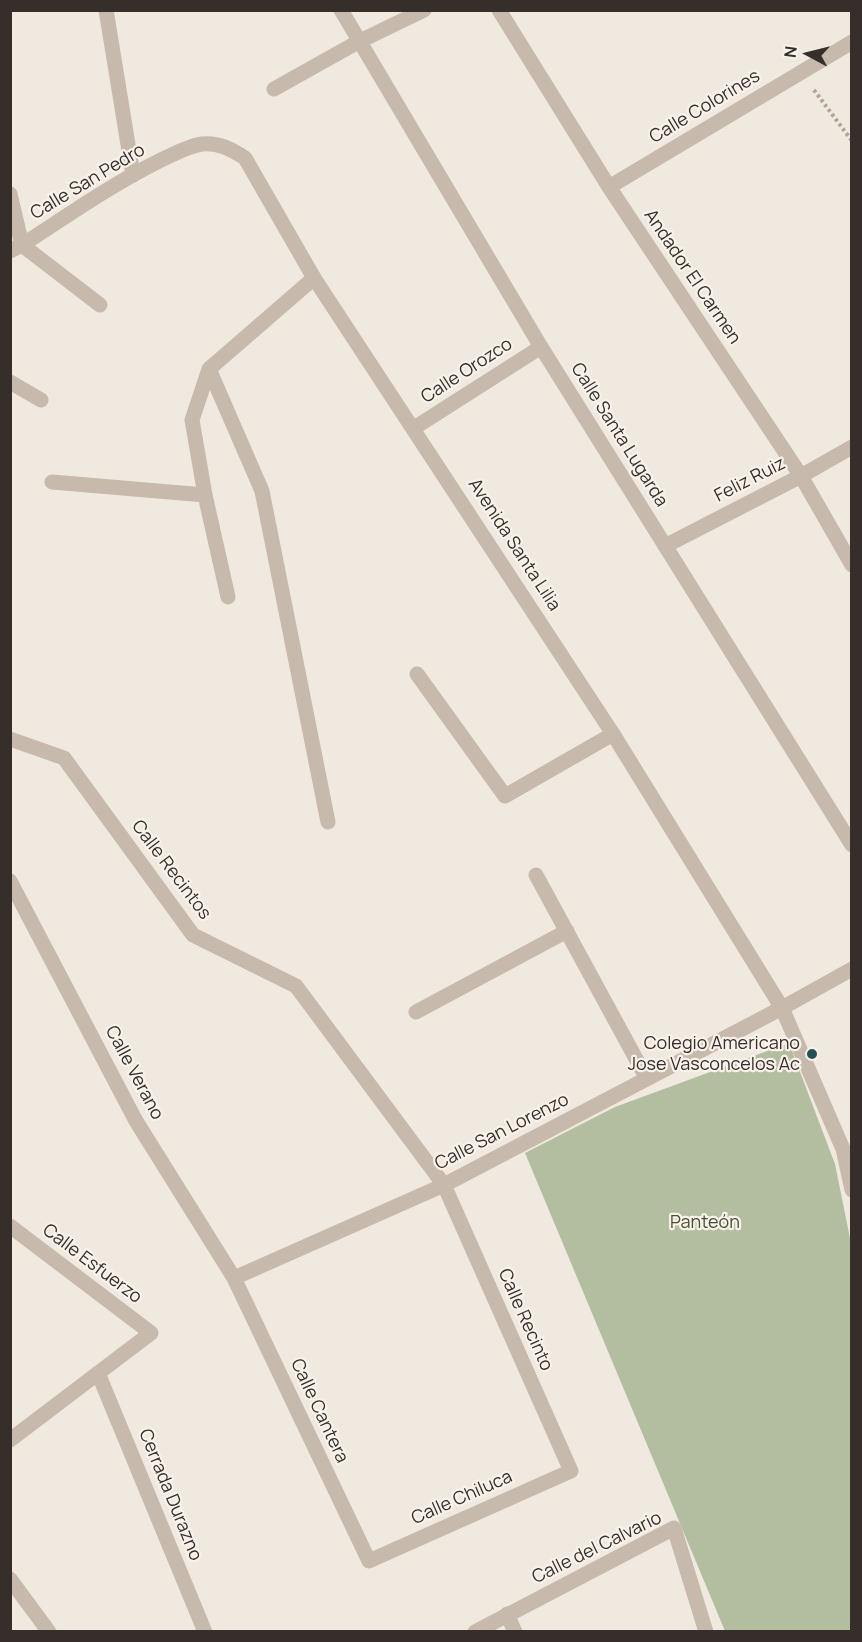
<!DOCTYPE html>
<meta charset="utf-8">
<style>
body{margin:0}
#map{position:relative;width:862px;height:1642px;overflow:hidden;background:#f0e9df;font-family:Manrope,sans-serif}
canvas{display:block}
.frame{position:absolute;inset:0;border:12px solid #362e2a;pointer-events:none}
.north{position:absolute;left:778px;top:24px;width:60px;height:60px;-webkit-text-stroke:4px #f8f2eb;paint-order:stroke;rotate:277deg;font-size:16px;font-weight:700;line-height:24px;text-align:center;color:#362e2a}
.north::after{content:'';display:block;margin:auto;width:21px;height:27px;background:#362e2a;clip-path:polygon(50% 0,100% 100%,50% 72%,0 100%)}
</style>
<div id="map">
<canvas width="862" height="1642"></canvas>
<div class="frame"></div>
<div class="north">N</div>
</div>
<script>
const ctx = document.querySelector('canvas').getContext('2d');
ctx.lineJoin = 'round';
function fillPath(path, color) { ctx.fillStyle = color; ctx.fill(path, 'evenodd'); }
function stroke(path, color, width, dash) { ctx.strokeStyle = color; ctx.lineWidth = width; ctx.lineCap = dash ? 'butt' : 'round'; ctx.setLineDash(dash || []); ctx.stroke(path); }
function drawText(font, color, halo, rows, align = 'center') {
  ctx.font = font + ' Manrope,sans-serif'; ctx.lineWidth = 4.5; ctx.setLineDash([]); ctx.textBaseline = 'middle'; ctx.strokeStyle = halo; ctx.fillStyle = color; for (const [text, x, y, turn = 0] of rows) {
    ctx.save(); ctx.translate(x, y); ctx.rotate((+turn || 0) * Math.PI / 180); ctx.textAlign = isNaN(turn) ? turn : align; if (halo) ctx.strokeText(text, 0, 0); ctx.fillText(text, 0, 0); ctx.restore();
  }
}
fillPath(new Path2D(`
 M789,1043L835,1164L851,1243V1631H725L525,1153L615,1107Z`), '#b3bea0');
stroke(new Path2D(`
 M814,90L852,141`), '#b3a396', 4, [3, 3]);
stroke(new Path2D(`
 M106,10L133,175
 M341,10L541,347L852,845
 M499,10L609,187L801,476L852,565
 M274,89L358,42L424,10
 M609,187L852,42
 M10,251L22,245L100,305
 M209,369L262,491L328,822
 M209,369L192,420L205,495L228,597
 M209,369L314,278
 M10,382L41,400
 M414,428L541,347
 M52,482L205,495
 M665,546L801,476L852,447
 M417,674L505,796L613,734
 M10,739L64,758L193,935L296,986L444,1185L571,1471L369,1561L234,1278L136,1121L10,881
 M536,875L647,1079
 M416,1012L567,931
 M10,1226L151,1333L10,1440
 M234,1278L444,1185L782,1008L852,969
 M98,1373L205,1632
 M10,1579L49,1632
 M507,1614L515,1632
 M475,1632L674,1528L706,1632`), '#c7b9ac', 15);
stroke(new Path2D(`
 M10,194L22,245C67,216 111,185 159,161C173,155 187,146 202,144C218,142 231,149 245,158L314,278L613,734L782,1008L843,1149L852,1190`), '#c7b9ac', 15);
for (const [x, y, r, color] of [
 [812,1054,6,"#244f53"]
]) { const dot = new Path2D(); dot.arc(x, y, r, 0, 2 * Math.PI); ctx.fillStyle = color; ctx.fill(dot); stroke(dot, '#f8f2eb', 2); }
drawText('18px', '#362e2a', '#f8f2eb', [
 ["Calle Colorines",705,107,-31],
 ["Calle San Pedro",88,182,-31],
 ["Andador El Carmen",692,277,56],
 ["Calle Orozco",467,371,-33],
 ["Calle Santa Lugarda",619,435,58],
 ["Feliz Ruiz",750,480,-27],
 ["Avenida Santa Lilia",514,545,57],
 ["Calle Recintos",171,870,53],
 ["Calle Verano",134,1073,62],
 ["Calle San Lorenzo",502,1132,-27],
 ["Calle Esfuerzo",92,1264,37],
 ["Calle Recinto",525,1320,66],
 ["Calle Cantera",319,1411,65],
 ["Cerrada Durazno",170,1495,68],
 ["Calle Chiluca",462,1498,-24],
 ["Calle del Calvario",597,1548,-26]
]);
drawText('18px', '#362e2a', '#f8f2eb', [
 ["Colegio Americano",800,1044],
 ["Jose Vasconcelos Ac",800,1065]
], 'right');
drawText('18px', '#445231', '#f8f2eb', [
 ["Panteón",705,1223]
]);
</script>
